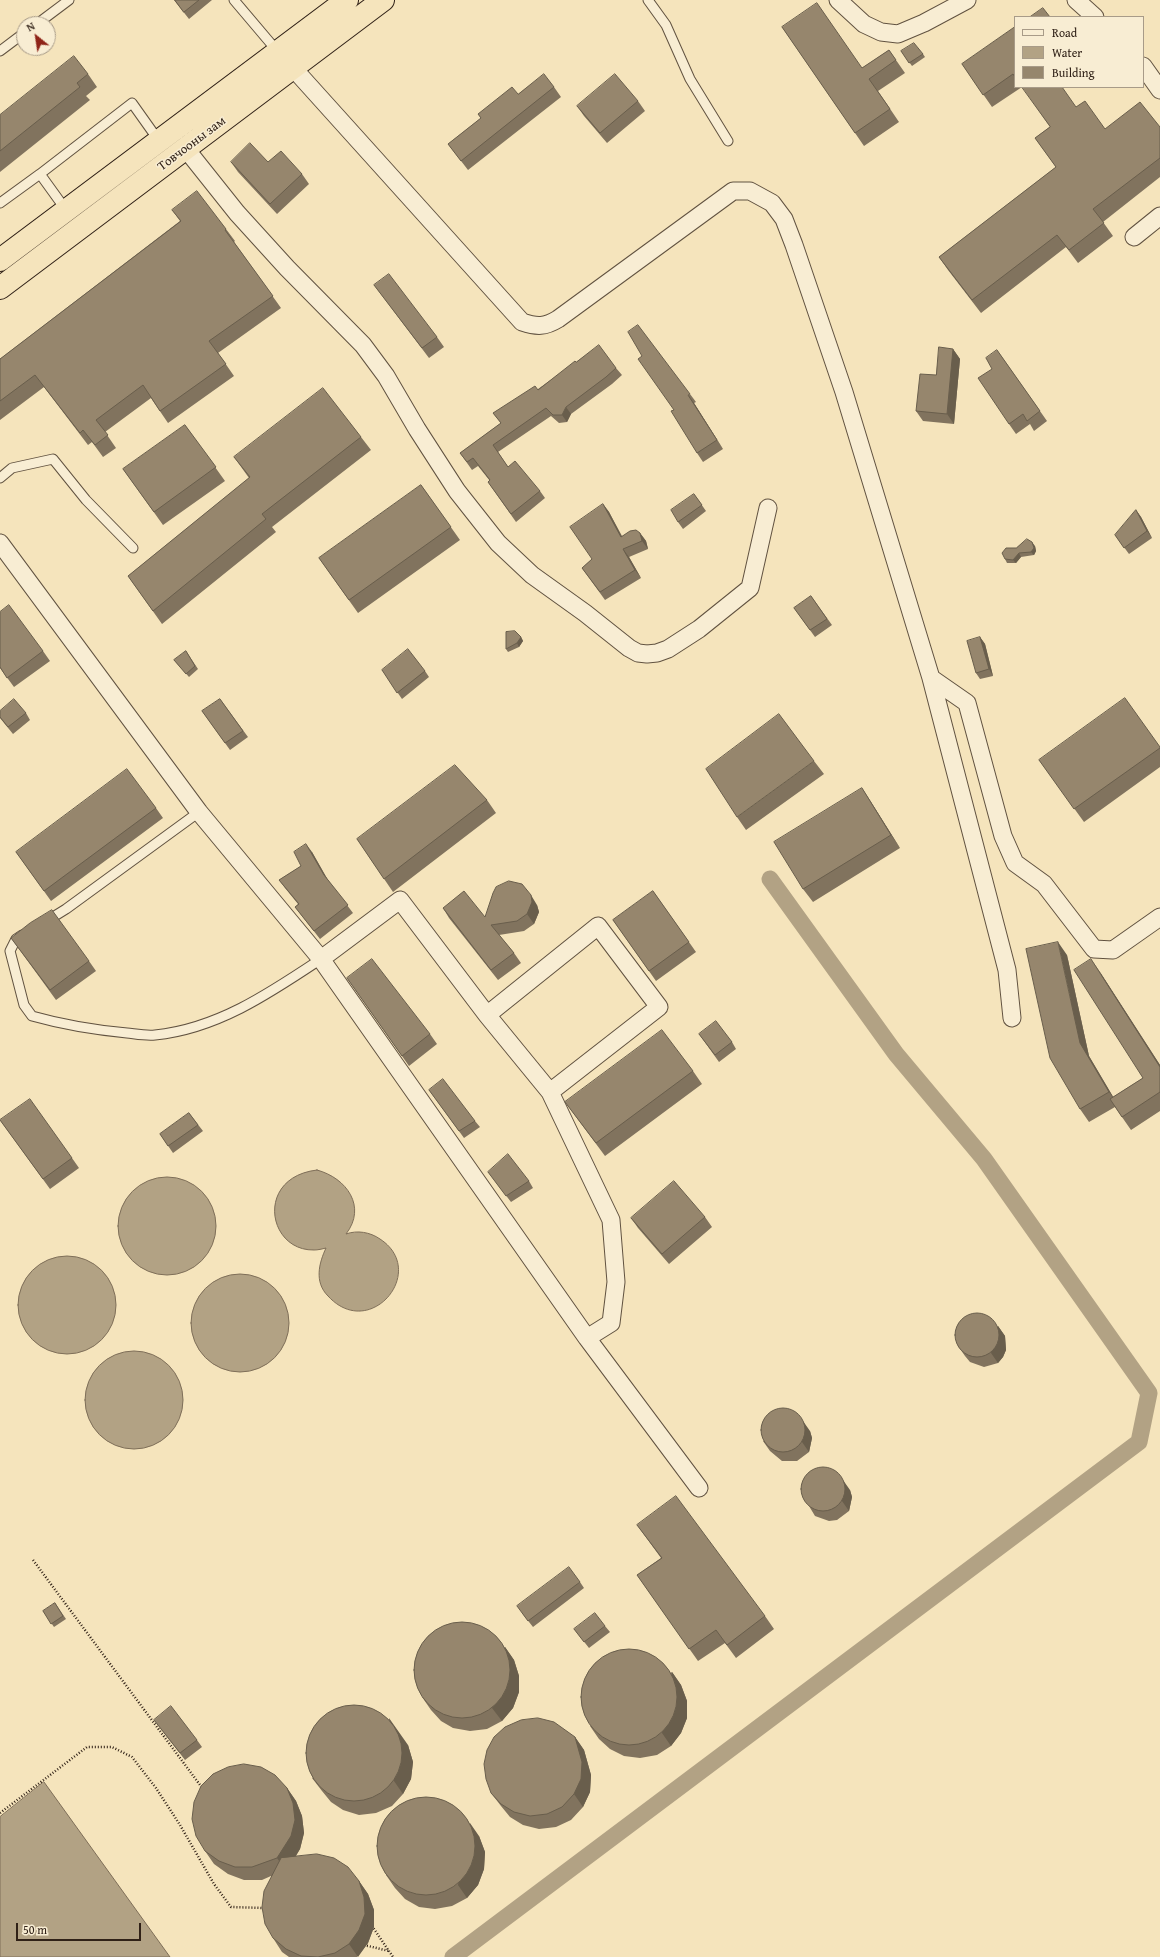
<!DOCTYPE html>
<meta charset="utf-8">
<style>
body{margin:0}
#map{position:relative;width:1160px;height:1957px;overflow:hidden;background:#f5e4bc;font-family:"Gentium Book Plus",serif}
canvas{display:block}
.legend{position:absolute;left:1014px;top:16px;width:130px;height:72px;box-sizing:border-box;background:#f8edd3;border:1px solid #a89b88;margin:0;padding:5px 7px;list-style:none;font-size:12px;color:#302117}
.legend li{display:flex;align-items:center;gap:8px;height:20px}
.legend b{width:20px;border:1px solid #a89b88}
.north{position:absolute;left:16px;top:16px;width:40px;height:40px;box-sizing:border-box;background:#f8edd3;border:1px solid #a89b88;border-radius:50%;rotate:330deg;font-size:11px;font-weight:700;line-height:16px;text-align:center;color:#302117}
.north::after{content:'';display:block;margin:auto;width:14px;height:18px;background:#8f2418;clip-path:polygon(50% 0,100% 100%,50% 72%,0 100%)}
.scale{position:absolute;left:16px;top:1923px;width:125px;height:18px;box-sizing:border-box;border:2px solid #302117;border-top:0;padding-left:5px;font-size:12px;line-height:14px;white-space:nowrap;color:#302117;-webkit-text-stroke:3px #f8edd3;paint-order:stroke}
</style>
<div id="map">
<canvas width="1160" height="1957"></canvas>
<ul class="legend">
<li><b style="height:5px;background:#f8edd3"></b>Road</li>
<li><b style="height:11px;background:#b2a284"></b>Water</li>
<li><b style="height:11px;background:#96866d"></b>Building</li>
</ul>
<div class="north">N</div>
<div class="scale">50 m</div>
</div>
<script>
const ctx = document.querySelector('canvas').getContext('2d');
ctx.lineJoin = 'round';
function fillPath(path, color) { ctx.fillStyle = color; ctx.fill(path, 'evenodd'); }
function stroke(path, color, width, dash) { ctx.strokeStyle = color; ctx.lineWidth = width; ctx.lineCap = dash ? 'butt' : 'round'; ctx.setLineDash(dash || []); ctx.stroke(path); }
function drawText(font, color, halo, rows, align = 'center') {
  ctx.font = font + ' "Gentium Book Plus",serif'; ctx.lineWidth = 3; ctx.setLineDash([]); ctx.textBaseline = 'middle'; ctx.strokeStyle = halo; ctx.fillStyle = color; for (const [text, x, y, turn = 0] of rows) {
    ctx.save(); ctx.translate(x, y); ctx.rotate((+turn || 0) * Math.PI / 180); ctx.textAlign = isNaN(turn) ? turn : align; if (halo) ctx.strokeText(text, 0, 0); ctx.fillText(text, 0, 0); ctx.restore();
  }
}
const water = new Path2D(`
 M317,1170C347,1178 367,1207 346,1234C357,1230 370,1232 380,1239C429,1271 370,1342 328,1296C314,1282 319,1263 326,1248C322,1249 318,1250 314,1250C267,1251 255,1177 317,1170Z
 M118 1226a49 49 0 1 1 98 0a49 49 0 1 1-98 0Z
 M18 1305a49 49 0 1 1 98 0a49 49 0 1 1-98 0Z
 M191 1323a49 49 0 1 1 98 0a49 49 0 1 1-98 0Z
 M85 1400a49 49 0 1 1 98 0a49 49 0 1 1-98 0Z
 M44,1782L170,1957H0V1817Z`);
fillPath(water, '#b2a284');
stroke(water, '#7e6e58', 1);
stroke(new Path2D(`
 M453,1957L1139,1442L1149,1393L984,1159L896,1054L770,879`), '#b2a284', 17);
const service = new Path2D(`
 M234,0L278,52
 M648,0L666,25L690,79L728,141
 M37,24L69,0
 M0,51L24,33
 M40,174L132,103L159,141
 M0,203L40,174L66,210
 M0,478L12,468L53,459L86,500L133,548
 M45,922L66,909L199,812
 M22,935L16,939L10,951L24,1005L32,1016C64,1025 95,1030 127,1033C136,1034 146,1036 155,1035C217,1029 270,993 321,959`);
const minor = new Path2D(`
 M838,0L864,24L881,32L898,34L924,23L967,0
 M1076,0L1095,17
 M285,59L522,322C537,327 545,327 558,319L733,191H750L772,203L784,219L794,245L844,392L931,678L1007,970L1012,1018
 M1143,66L1160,90
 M186,149L237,213L287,268L363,345L386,376L417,429L457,491L498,543L532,575L585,613L629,648L638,653L647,654L657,653L668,649L699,629L750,588L768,508
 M1134,237L1160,216
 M0,543L199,812L321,959L587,1338L699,1488
 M931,678L967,703L1003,836L1015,863L1044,884L1094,949L1113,950L1160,917
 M321,959L400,900L487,1015L598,926L659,1007L550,1092L487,1015
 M550,1092L611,1220L616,1282L611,1323L587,1338`);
const trunk = new Path2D(`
 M0,260L347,0
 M0,288L383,0`);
stroke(service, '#615240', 11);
stroke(minor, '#615240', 19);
stroke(trunk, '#302117', 24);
stroke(new Path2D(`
 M33,1560L203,1789
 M0,1813L87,1747H112L132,1757L156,1788L180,1825L214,1884L231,1907L264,1908
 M372,1926L393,1957
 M364,1945L389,1951`), '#302117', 2.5, [1, 2]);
stroke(service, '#f8edd3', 9);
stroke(minor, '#f8edd3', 17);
stroke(trunk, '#f5e4bc', 22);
fillPath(new Path2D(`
 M174,0H212L189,19Z
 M782,27L862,68L889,50L905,73L878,91L899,122L864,146Z
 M1015,27V87H1022L992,107L962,64Z
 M901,51L923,54L925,57L912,66Z
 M88,74L97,87L86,96L90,100L0,172V115Z
 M554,87L561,97L468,170L448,144L481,118L478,114L518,94Z
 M638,101L645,111L607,143L584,116L577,106Z
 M1076,107L1105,129L1160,127V177L1103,222L1113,236L1078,263L1066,247L981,313L948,270L939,257L1056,167L1035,138Z
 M231,162H268L302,174L309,184L277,214L238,172Z
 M172,210L226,229L235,241L234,242L281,308L218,353L234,376L168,423L151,398L105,432L116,448L103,457L92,442L88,445L44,387L0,420V359L180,221Z
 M374,285L437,337L444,347L429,358Z
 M953,349L960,359L954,424L923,421L916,411L936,375Z
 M997,350L1047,421L1034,431L1030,424L1016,434L1009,424L992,369Z
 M576,362L616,368L622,375L612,384L571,414L567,422L559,423L551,416L498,452L508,467L540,491L545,498L516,522L488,482L490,481L478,466L472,470L460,453L501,423L493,413L538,389Z
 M690,394L696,402L694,403L723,449L703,462L697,453L674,410Z
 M185,425L225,481L163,525L123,469Z
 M361,437L371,450L272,527L276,532L162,624L128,576L249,478L234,457Z
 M421,485L460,540L358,613L319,558Z
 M694,494L706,511L683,529L678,522Z
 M603,504L609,512L622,536L640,533L646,541L648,549L629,557L641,578L605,600L582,568L592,559Z
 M1136,510L1141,517L1152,538L1129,554L1115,535Z
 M1035,546L1036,551L1034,555L1021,557L1016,563H1007L1005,559L1016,548Z
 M811,596L832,625L815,637L794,608Z
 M0,612L43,651L50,661L14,687L0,668Z
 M521,637L523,641L519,647L508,652L506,649Z
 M980,637L985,644L993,676L980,679L976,673Z
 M186,651L198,669L189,677L174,660Z
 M382,670L425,671L429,677L402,699Z
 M220,699L248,737L230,750L202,711Z
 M0,711L26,713L30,720L13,734L0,718Z
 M1160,747V767L1084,822L1039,760Z
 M814,761L824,774L746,830L737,817Z
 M862,788L871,802L900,848L813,902L803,889Z
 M487,800L496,813L393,892L357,839Z
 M156,808L163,818L51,901L16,852Z
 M312,852L328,880L353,913L320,939L295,907L298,904L285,888L279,880L301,866Z
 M653,891L696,952L656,981L613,920Z
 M537,905L539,912L534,924L524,931L499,935L514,953L521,963L498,980L449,918L443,908L485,917Z
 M11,938L89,961L96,971L56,1000Z
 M1067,955L1089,1056L1113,1097L1143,1078L1100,972L1160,1065V1111L1131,1130L1115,1107L1089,1122L1080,1109Z
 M347,978L430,1034L437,1044L409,1066Z
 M699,1034L732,1042L736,1049L719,1062Z
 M693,1071L702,1084L605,1156L565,1102Z
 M429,1090L475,1121L480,1127L464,1138Z
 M189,1113L203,1131L173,1153L160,1134Z
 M0,1120L72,1158L79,1168L50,1189Z
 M488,1172L529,1181L533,1188L511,1202Z
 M705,1217L712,1227L669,1264L638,1228L631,1218Z
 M998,1326L1005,1336L1006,1350L1003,1357L998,1363L984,1367L970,1362L965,1356L958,1346Z
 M810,1431L812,1438L809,1452L797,1461H782L770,1451L763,1441Z
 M850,1490L852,1497L849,1511L837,1520L829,1521L815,1516L809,1506Z
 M637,1525L765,1616L774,1629L736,1658L725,1643L698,1661L637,1575L661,1558Z
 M580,1582L584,1588L533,1627L522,1613Z
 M55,1603L66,1619L54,1627L43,1611Z
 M605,1626L610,1632L589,1648L574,1629Z
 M505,1647L514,1660L519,1676V1692L513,1708L502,1721L487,1729L470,1731L453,1728L441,1721L431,1710L422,1697Z
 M672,1672L681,1685L687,1701V1718L681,1733L671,1746L657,1755L640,1758L624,1756L610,1749L599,1739L590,1726Z
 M154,1720L197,1740L202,1747L185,1760Z
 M575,1737L584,1750L591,1775L590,1792L583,1807L571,1820L556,1827L539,1829L523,1825L510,1817L501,1806L491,1793Z
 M408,1745L413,1762L411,1779L403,1794L392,1806L376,1813L359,1815L343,1810L331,1802L322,1791L312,1778Z
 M287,1788L296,1801L302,1816L304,1833L300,1849L296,1856L359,1881L368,1894L374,1910V1927L368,1943L357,1957H289L282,1952L273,1938L271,1876L262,1880H244L228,1874L214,1864L205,1851Z
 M479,1836L485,1852L484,1869L478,1885L467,1898L452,1906L435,1909L419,1907L405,1899L395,1888L386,1875Z`), '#81735e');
fillPath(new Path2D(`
 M953,349L960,359L954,424L947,414Z
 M688,395L694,403L723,449L717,440Z
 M566,407L571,414L567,422L562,415Z
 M603,504L609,512L626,545L621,537Z
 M1136,510L1141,517L1152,538L1147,531Z
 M640,533L646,541L648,549L642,541Z
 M1032,542L1035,546L1036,551L1034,555L1031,552Z
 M623,549L629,557L641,578L635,570Z
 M1019,553L1021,557L1016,563L1013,560Z
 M521,637L523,641L519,647L517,643Z
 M980,637L985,644L993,676L989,669Z
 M862,788L871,802L900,848L891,835Z
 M306,844L312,852L330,884L324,875Z
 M531,895L537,905L539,912L534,924L527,914Z
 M1058,942L1067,955L1089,1056L1118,1105L1109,1092L1080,1043Z
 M1091,959L1100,972L1160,1065V1067Z
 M998,1326L1005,1336L1006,1350L1003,1357L998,1363L991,1353Z
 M803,1421L810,1431L812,1438L809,1452L802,1442Z
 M843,1480L850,1490L852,1497L849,1511L842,1501Z
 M505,1647L514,1660L519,1676V1692L513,1708L502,1721L492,1708Z
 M672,1672L681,1685L687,1701V1718L681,1733L671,1746L662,1733Z
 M389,1718L408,1745L413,1762L411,1779L403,1794L394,1781Z
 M575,1737L584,1750L591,1775L590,1792L583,1807L574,1794Z
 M287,1788L296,1801L302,1816L304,1833L300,1849L286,1871L277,1858Z
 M470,1823L479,1836L485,1852L484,1869L478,1885L467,1898L458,1885Z
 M359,1881L368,1894L374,1910V1927L368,1943L358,1957L349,1944Z`), '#695e4c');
const building = new Path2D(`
 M175,0H199L184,12Z
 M817,3L862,68L889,50L896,60L869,79L890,109L855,133L782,27Z
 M1043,8L1050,17H1030Z
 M1015,27V77L1013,74L983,95L962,64Z
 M914,43L923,54L909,63L901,51Z
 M74,56L88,74L77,83L80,87L0,151V115Z
 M544,74L554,87L461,161L448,144L481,118L478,114L512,87L518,94Z
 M615,74L638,101L600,133L577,106Z
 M1022,87H1062L1076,107L1085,101L1105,129L1140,102L1160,127V158L1093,209L1104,223L1069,250L1057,235L972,300L939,257L1056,167L1035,138L1050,127Z
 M250,143L268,162L281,151L302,174L270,204L231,162Z
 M197,191L226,229L225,230L273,296L209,341L226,364L160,411L143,385L96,420L108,435L95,445L83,430L80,433L35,375L0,401V359L181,221L172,210Z
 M389,274L437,337L422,348L374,285Z
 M638,325L690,394L688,395L717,440L697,453L671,411L674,410L638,359L642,356L628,332Z
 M599,345L616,368L606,377L566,407L562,415H553L546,408L493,445L508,467L515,461L540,491L511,514L488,482L490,480L473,458L467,462L460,453L501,423L493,413L535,386L538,390L575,361L576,362Z
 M939,347L953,349L947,414L916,411L920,374L936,375Z
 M997,350L1040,411L1027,421L1023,414L1009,424L978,378L992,369L986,358Z
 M323,388L361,437L262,514L266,519L153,611L128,576L250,477L234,457Z
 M185,425L216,467L154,512L123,469Z
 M421,485L451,527L349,600L319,558Z
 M694,494L702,505L678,522L671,510Z
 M603,504L621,537L630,531L636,530L640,533L642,541L623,549L635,570L600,592L582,568L592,559L570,527Z
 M1136,510L1147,531L1124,548L1115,535Z
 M1027,539L1032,542L1034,548L1031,552L1019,553L1013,560L1005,559L1002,553L1006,548H1016Z
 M811,596L827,619L810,630L794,608Z
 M9,605L43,651L7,678L0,667V612Z
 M515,631L521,637L517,643L506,649V632Z
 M980,637L989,669L976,673L967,641Z
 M408,649L425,671L397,693L382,670Z
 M186,651L195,666L186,674L174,660Z
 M1125,698L1160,747V748L1074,809L1039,760Z
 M14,699L26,713L8,727L0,717V711Z
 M220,699L243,731L225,743L202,711Z
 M779,714L814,761L737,817L706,769Z
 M455,765L487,800L384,879L357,839Z
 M127,769L156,808L44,891L16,852Z
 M862,788L891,835L803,889L774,842Z
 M306,844L324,875L348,905L314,931L295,907L299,904L279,880L301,866L294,852Z
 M509,881L522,884L531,895L532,902L527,914L517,921L491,925L514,953L491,970L443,908L464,891L485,917L493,893L496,887Z
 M653,891L689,942L649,971L613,920Z
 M52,910L89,961L50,990L11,938L30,923Z
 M1058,942L1080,1043L1109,1092L1080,1109L1050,1058L1026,949Z
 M372,959L430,1034L402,1056L347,978Z
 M1091,959L1160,1067V1092L1122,1117L1110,1099L1143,1078L1074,970Z
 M716,1021L732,1042L715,1055L699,1034Z
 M662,1030L693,1071L596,1143L565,1102Z
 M443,1079L475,1121L459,1131L429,1090Z
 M30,1099L72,1158L43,1179L0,1120Z
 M189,1113L198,1125L168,1146L160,1134Z
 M508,1154L529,1181L506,1196L488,1172Z
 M674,1181L705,1217L662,1254L631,1218Z
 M955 1335a22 22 0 1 1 44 0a22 22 0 1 1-44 0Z
 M761 1430a22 22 0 1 1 44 0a22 22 0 1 1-44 0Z
 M801 1489a22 22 0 1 1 44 0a22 22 0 1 1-44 0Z
 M676,1496L765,1616L727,1645L716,1630L689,1649L637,1575L662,1558L637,1525Z
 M569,1567L580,1582L528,1621L517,1606Z
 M55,1603L63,1616L51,1624L43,1611Z
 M595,1613L605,1626L584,1642L574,1629Z
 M414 1670a48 48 0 1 1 96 0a48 48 0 1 1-96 0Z
 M581 1697a48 48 0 1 1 96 0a48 48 0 1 1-96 0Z
 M306 1753a48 48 0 1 1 96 0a48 48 0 1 1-96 0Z
 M171,1706L197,1740L180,1753L154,1720Z
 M538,1718L554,1722L575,1737L582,1762L581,1779L574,1794L562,1807L547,1814L530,1816L514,1812L501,1804L491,1793L486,1779L484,1764L487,1750L494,1737L505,1727L521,1720Z
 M244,1764L261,1767L275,1775L287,1788L293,1803L295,1820L291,1836L277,1858L252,1867H235L219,1861L205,1851L196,1836L192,1819L194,1802L201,1786L213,1774L228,1767Z
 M377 1846a49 49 0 1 1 98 0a49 49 0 1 1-98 0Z
 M317,1854L334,1858L348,1867L359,1881L364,1897L365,1914L359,1930L349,1944L335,1953L318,1957L301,1956L286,1949L273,1938L265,1924L262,1907L264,1891L281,1858Z`);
fillPath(building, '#96866d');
stroke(building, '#695e4c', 1);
drawText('13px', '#302117', '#f8edd3', [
 ["Товчооны зам",192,144,-37]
]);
</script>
